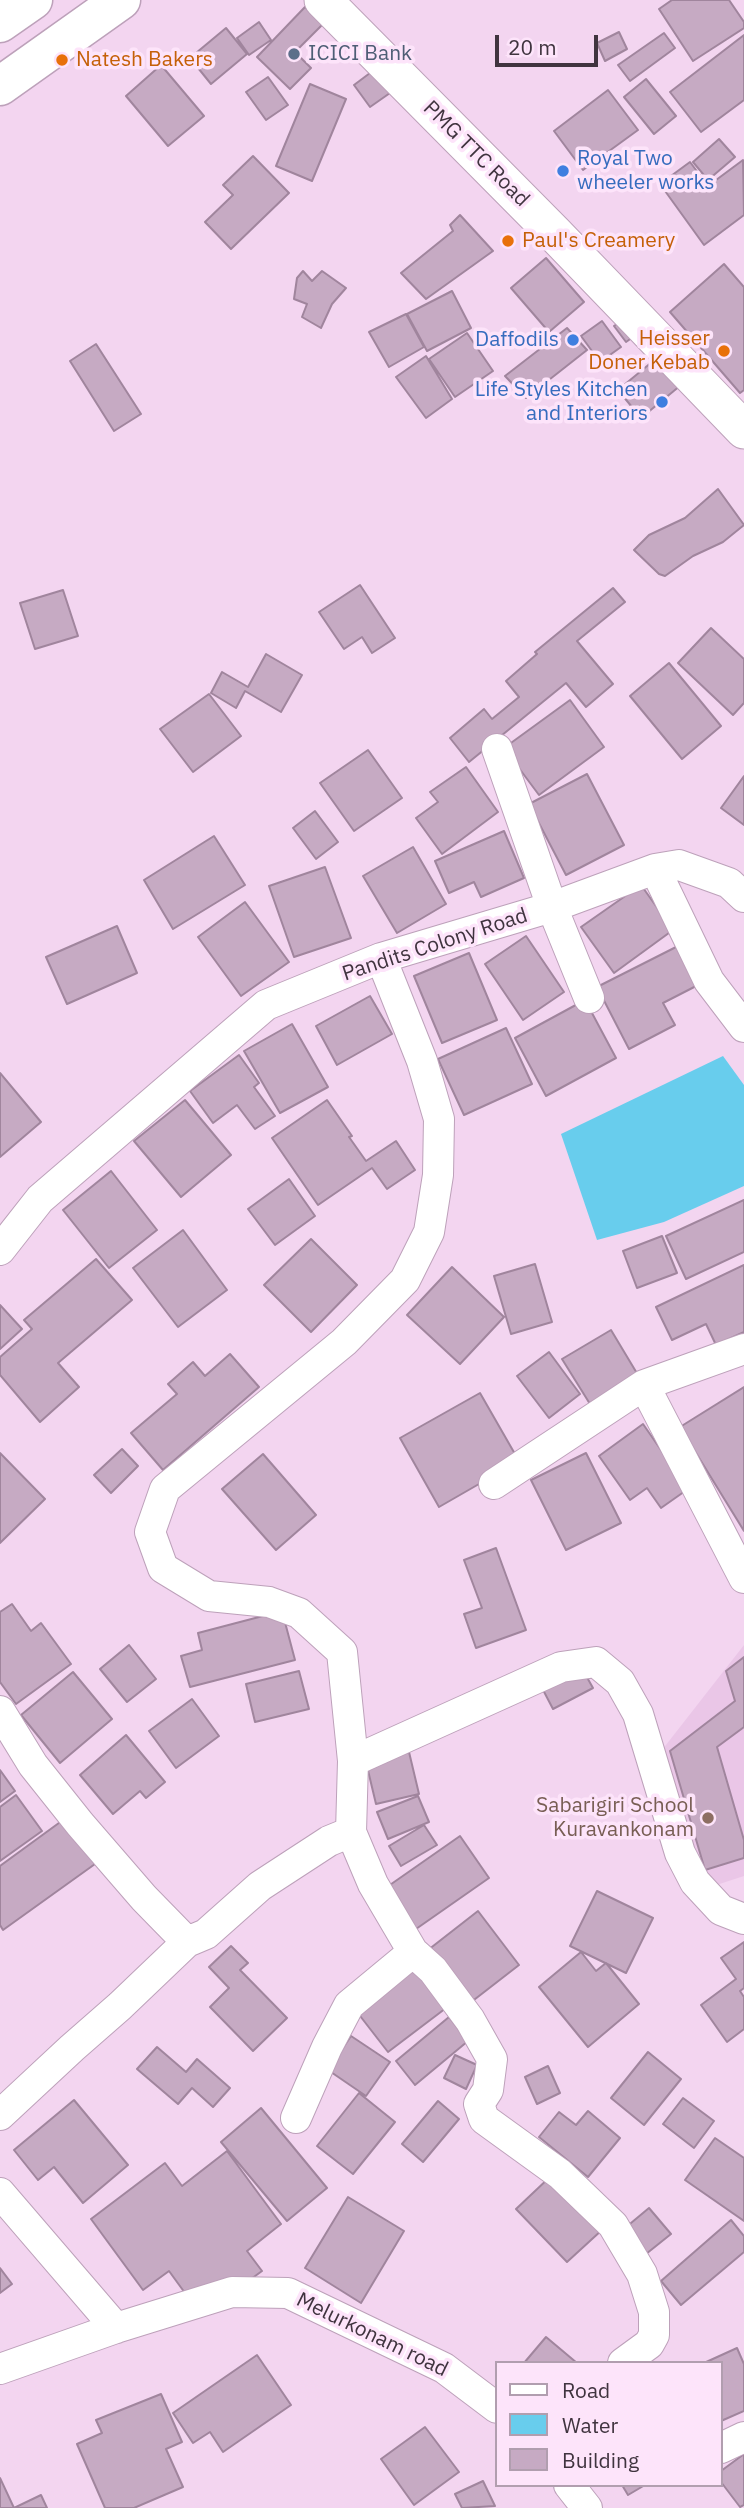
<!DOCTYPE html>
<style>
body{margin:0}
#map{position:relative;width:744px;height:2508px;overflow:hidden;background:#f3d5f0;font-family:"IBM Plex Sans",sans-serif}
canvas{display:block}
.legend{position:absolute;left:495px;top:2361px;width:228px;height:126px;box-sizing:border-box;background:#fde4fa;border:2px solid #b19eaf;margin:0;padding:9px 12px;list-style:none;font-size:21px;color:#40343f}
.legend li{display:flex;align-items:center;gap:14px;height:35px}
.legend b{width:35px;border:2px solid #b19eaf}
.scale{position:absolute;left:495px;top:35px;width:103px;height:32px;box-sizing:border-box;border:4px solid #40343f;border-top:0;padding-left:9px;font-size:21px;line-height:24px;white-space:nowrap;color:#40343f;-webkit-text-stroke:5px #fde4fa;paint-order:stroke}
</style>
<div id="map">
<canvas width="744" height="2508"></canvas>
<ul class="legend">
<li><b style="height:9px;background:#fff"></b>Road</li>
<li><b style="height:19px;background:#68cded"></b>Water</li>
<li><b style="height:19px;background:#c6aac3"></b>Building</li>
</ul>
<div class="scale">20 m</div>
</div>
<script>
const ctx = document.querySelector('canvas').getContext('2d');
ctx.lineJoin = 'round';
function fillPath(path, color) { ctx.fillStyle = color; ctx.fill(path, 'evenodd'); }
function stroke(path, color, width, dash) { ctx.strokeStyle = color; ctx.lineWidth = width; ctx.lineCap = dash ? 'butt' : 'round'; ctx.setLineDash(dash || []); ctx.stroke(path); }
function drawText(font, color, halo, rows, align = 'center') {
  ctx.font = font + ' "IBM Plex Sans",sans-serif'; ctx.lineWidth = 7; ctx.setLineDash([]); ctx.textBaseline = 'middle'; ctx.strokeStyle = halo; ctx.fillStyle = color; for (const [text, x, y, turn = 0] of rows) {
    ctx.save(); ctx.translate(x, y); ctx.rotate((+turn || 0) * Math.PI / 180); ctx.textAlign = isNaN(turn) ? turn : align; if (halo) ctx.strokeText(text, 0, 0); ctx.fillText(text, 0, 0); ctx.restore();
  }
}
fillPath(new Path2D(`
 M744,1645V1876L692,1893L655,1759Z`), '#eac6e7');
fillPath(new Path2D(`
 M723,1056L744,1085V1186L664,1222L597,1240L561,1134Z`), '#68cded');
const building = new Path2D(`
 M672,0H729L744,22V28L693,61L659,9Z
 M305,7L323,24L295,52L311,68L290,89L257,57Z
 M259,22L271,40L249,55L237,38Z
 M226,28L247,54L211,84L190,58Z
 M619,32L627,49L605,61L597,43Z
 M664,33L675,48L630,81L618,65Z
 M744,35V100L701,132L670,92Z
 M161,65L204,116L168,146L126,96Z
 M374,70L390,93L370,107L354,85Z
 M268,77L288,105L266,120L246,92Z
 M646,79L676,116L654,134L624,97Z
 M310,84L346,99L312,181L276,166Z
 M608,90L638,130L583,170L554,131Z
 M719,139L735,157L708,180L693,162Z
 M253,156L289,193L231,249L205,222L233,195L223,185Z
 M743,160L744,215L704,245L660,184L690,162L708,186Z
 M460,215L493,251L426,299L401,273L453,231L450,225Z
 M546,258L584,302L549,332L511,288Z
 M724,264L744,287V390L740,393L670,312Z
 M303,271L312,281L322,271L346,288L332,304L321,328L302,317L307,304L294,299L297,278Z
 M452,291L471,328L427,351L407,314Z
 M632,313L643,330L626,342L614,326Z
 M406,314L424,347L389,367L369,332Z
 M602,321L621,347L600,362L581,336Z
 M567,328L587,350L526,398L505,376Z
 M467,333L493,371L455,397L429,359Z
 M96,344L141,414L114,431L70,361Z
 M426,356L452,399L426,418L396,377Z
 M658,357L681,385L641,418L618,390Z
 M718,489L744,525L723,542L693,556L665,576L659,574L634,550L649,535L685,518Z
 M360,585L395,638L372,653L362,637L344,649L319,612Z
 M613,588L625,602L577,641L613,684L586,707L566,683L469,762L450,738L484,709L492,719L519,697L506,681L537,654L535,652Z
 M63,590L78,636L35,649L20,603Z
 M711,628L744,659V703L733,715L678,663Z
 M266,654L302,675L281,712L245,691L236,708L211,693L222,672L248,687Z
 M669,663L721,726L682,759L630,696Z
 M209,694L241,736L193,772L160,729Z
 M570,700L604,747L539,795L504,748Z
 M368,750L402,798L354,831L320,783Z
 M466,767L498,812L442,854L416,818L438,802L430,792Z
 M587,774L624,845L566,875L529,804Z
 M744,776V825L721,808Z
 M315,811L338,842L316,859L293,828Z
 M504,831L524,878L481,897L474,882L449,893L435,861Z
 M214,836L245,885L173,929L144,880Z
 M413,847L446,904L397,933L363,876Z
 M325,867L351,938L294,957L269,886Z
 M641,885L673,930L614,973L581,927Z
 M245,902L289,962L241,996L198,937Z
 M117,926L137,973L67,1004L46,957Z
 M526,936L564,992L523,1020L485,964Z
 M682,944L702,983L663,1003L675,1025L629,1049L597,987Z
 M469,953L497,1020L442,1043L414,976Z
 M370,996L392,1034L337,1065L316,1026Z
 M585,1000L616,1058L546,1096L515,1038Z
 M292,1024L328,1087L280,1113L244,1051Z
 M506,1028L532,1084L464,1115L438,1059Z
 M239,1055L259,1083L254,1087L275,1116L255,1129L237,1105L213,1123L190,1091Z
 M0,1073L41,1122L0,1157Z
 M185,1100L231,1155L181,1197L134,1141Z
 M327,1100L352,1136L349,1137L366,1161L396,1141L415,1170L387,1189L372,1168L318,1205L272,1138Z
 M111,1171L157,1230L109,1268L63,1210Z
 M289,1179L315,1216L275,1245L248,1209Z
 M744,1200V1252L686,1279L666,1236Z
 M183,1230L227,1290L178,1327L133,1268Z
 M662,1236L677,1273L637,1288L623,1251Z
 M311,1239L357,1285L311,1332L264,1285Z
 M96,1259L132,1300L58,1363L79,1387L40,1422L0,1375V1357L32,1329L24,1320Z
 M535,1264L552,1322L511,1334L494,1276Z
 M744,1265V1332L716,1345L706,1324L672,1340L656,1307Z
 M452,1267L504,1317L460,1364L407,1315Z
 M0,1305L22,1329L0,1349Z
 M611,1330L638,1375L590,1404L562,1359Z
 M549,1352L580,1394L549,1418L517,1376Z
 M230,1354L259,1387L163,1470L131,1433L177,1394L168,1384L193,1362L205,1376Z
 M744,1387V1531L680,1427Z
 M480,1393L519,1461L439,1507L400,1438Z
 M643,1424L688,1489L661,1508L647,1488L630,1500L599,1456Z
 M122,1449L138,1466L111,1493L94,1475Z
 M0,1453L45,1499L0,1543Z
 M586,1453L621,1523L566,1550L531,1480Z
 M263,1454L316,1515L276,1550L222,1489Z
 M496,1548L526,1630L476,1648L464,1614L482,1608L464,1560Z
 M12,1604L31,1631L41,1623L71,1664L16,1704L0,1682V1612Z
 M282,1611L295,1660L190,1687L181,1656L202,1650L198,1633Z
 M129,1645L156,1679L127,1702L100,1669Z
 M744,1657V1727L717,1747L744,1840V1858L705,1870L670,1751L735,1701L726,1671Z
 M580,1665L593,1688L553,1709L541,1686Z
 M299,1671L309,1709L255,1722L246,1684Z
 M73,1672L112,1719L60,1763L21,1715Z
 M192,1699L219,1736L176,1768L149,1731Z
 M126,1735L165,1782L146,1798L140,1791L113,1814L80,1775Z
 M409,1752L419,1794L376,1804L366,1762Z
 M0,1770L15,1791L0,1802Z
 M16,1795L42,1831L0,1861V1807Z
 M418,1796L429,1822L388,1839L377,1812Z
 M63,1820L95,1864L3,1930L0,1925V1866Z
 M424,1825L437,1845L401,1866L389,1846Z
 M460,1836L489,1878L416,1929L387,1887Z
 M597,1891L653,1918L626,1973L570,1946Z
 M478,1911L519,1965L470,2003L428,1950Z
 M744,1942V1988L740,1991L744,1997V2029L727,2042L701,2005L736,1979L721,1958Z
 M231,1946L248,1963L240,1970L287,2018L253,2051L210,2007L229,1988L209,1967Z
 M581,1952L596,1971L606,1963L639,2004L588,2047L539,1987Z
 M419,1965L450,2005L388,2052L357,2012Z
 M449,2017L468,2041L415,2085L396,2061Z
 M351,2036L390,2062L366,2096L328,2070Z
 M157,2047L186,2072L197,2059L230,2088L213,2107L192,2088L178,2104L137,2069Z
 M648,2052L681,2079L644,2125L611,2098Z
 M455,2055L477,2065L466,2089L444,2078Z
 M548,2066L560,2093L537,2104L525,2077Z
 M359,2093L395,2122L353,2174L317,2146Z
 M683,2098L714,2121L694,2148L663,2124Z
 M74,2100L128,2165L83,2203L54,2167L38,2180L14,2150Z
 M438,2101L459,2119L423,2162L402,2144Z
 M261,2108L327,2188L287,2221L221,2142Z
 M588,2111L620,2138L588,2177L539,2137L559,2112L576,2125Z
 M715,2138L744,2158V2221L685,2180Z
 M227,2151L281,2224L247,2251L262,2271L236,2290L193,2304L169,2271L143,2290L91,2219L165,2163L182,2186Z
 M552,2175L603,2229L567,2262L516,2209Z
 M348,2197L404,2231L361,2303L305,2268Z
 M649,2208L671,2234L646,2254L625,2228Z
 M731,2220L744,2236V2252L681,2305L661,2281Z
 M0,2268L12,2284L0,2293Z
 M546,2337L577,2363H524Z
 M737,2348L744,2364V2411L721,2421V2363H704Z
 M257,2355L291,2405L223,2452L210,2432L193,2443L173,2413Z
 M161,2394L182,2442L166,2449L183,2487L134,2508H105L77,2444L102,2433L96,2420Z
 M425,2427L459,2472L414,2505L381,2459Z
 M744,2454V2505L740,2507L721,2482V2471Z
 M0,2478L14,2508L41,2495L47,2508H0Z
 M483,2481L495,2506L462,2508L455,2494Z
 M622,2485H645L628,2495Z`);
fillPath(building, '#c6aac3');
stroke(building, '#a0859d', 2);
const minor = new Path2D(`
 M497,749L552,907L589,998
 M655,869L679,865L729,883L744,897
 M0,1250L40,1199L266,1005L381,958L552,907L655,869L709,981L744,1027
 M644,1385L744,1578
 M494,1484L644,1385L744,1349
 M0,1711L33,1765L80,1824L144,1898L187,1942
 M353,1761L561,1667L596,1662L620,1682L638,1714L680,1853L695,1882L721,1910L744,1919
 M351,1832L353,1761L342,1652L299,1613L269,1602L209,1596L163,1568L150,1532L165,1489L344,1342L405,1280L429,1232L438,1175L439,1119L422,1061L381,958
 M413,1952L433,1970L470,2020L492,2059L488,2090L479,2104L484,2119L560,2174L613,2225L642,2274L654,2312V2335L649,2344L623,2363
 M0,2115L72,2048L120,2006L187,1942L206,1934L260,1886L329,1841L351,1832L373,1884L413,1952L349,2005L327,2047L296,2118
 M0,2193L116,2328
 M0,2369L116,2328L232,2292L288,2293L444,2368L497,2408
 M721,2448L744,2437
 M569,2485L587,2508`);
const tertiary = new Path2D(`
 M323,0L554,233L744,430`);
const primary = new Path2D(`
 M0,23L33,0
 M0,86L121,0`);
stroke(minor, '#bda1ba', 32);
stroke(tertiary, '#bda1ba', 39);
stroke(primary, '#bda1ba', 41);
stroke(minor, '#fff', 30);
stroke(tertiary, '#fff', 37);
stroke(primary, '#fff', 38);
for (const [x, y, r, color] of [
 [294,54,7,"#5c6f8a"],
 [62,60,7,"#e8710a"],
 [563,171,7,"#3f7fe0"],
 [508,241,7,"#e8710a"],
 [573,340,7,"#3f7fe0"],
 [724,351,7,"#e8710a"],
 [662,402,7,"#3f7fe0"],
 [708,1818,7,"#8d6e63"]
]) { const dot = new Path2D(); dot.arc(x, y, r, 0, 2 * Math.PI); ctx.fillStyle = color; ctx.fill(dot); stroke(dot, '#fde4fa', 2.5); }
drawText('21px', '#4e5e75', '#fde4fa', [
 ["ICICI Bank",308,54]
], 'left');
drawText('21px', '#c56008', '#fde4fa', [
 ["Natesh Bakers",76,60],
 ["Paul's Creamery",522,241],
 ["Heisser",710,339,"right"],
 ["Doner Kebab",710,363,"right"]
], 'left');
drawText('21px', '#40343f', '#fde4fa', [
 ["PMG TTC Road",476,154,45],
 ["Pandits Colony Road",435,945,-18],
 ["Melurkonam road",372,2335,26]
]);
drawText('21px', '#366cbe', '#fde4fa', [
 ["Royal Two",577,159,"left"],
 ["wheeler works",577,183,"left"],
 ["Daffodils",559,340],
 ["Life Styles Kitchen",648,390],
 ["and Interiors",648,414]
], 'right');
drawText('21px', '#785e54', '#fde4fa', [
 ["Sabarigiri School",694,1806],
 ["Kuravankonam",694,1830]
], 'right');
</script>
